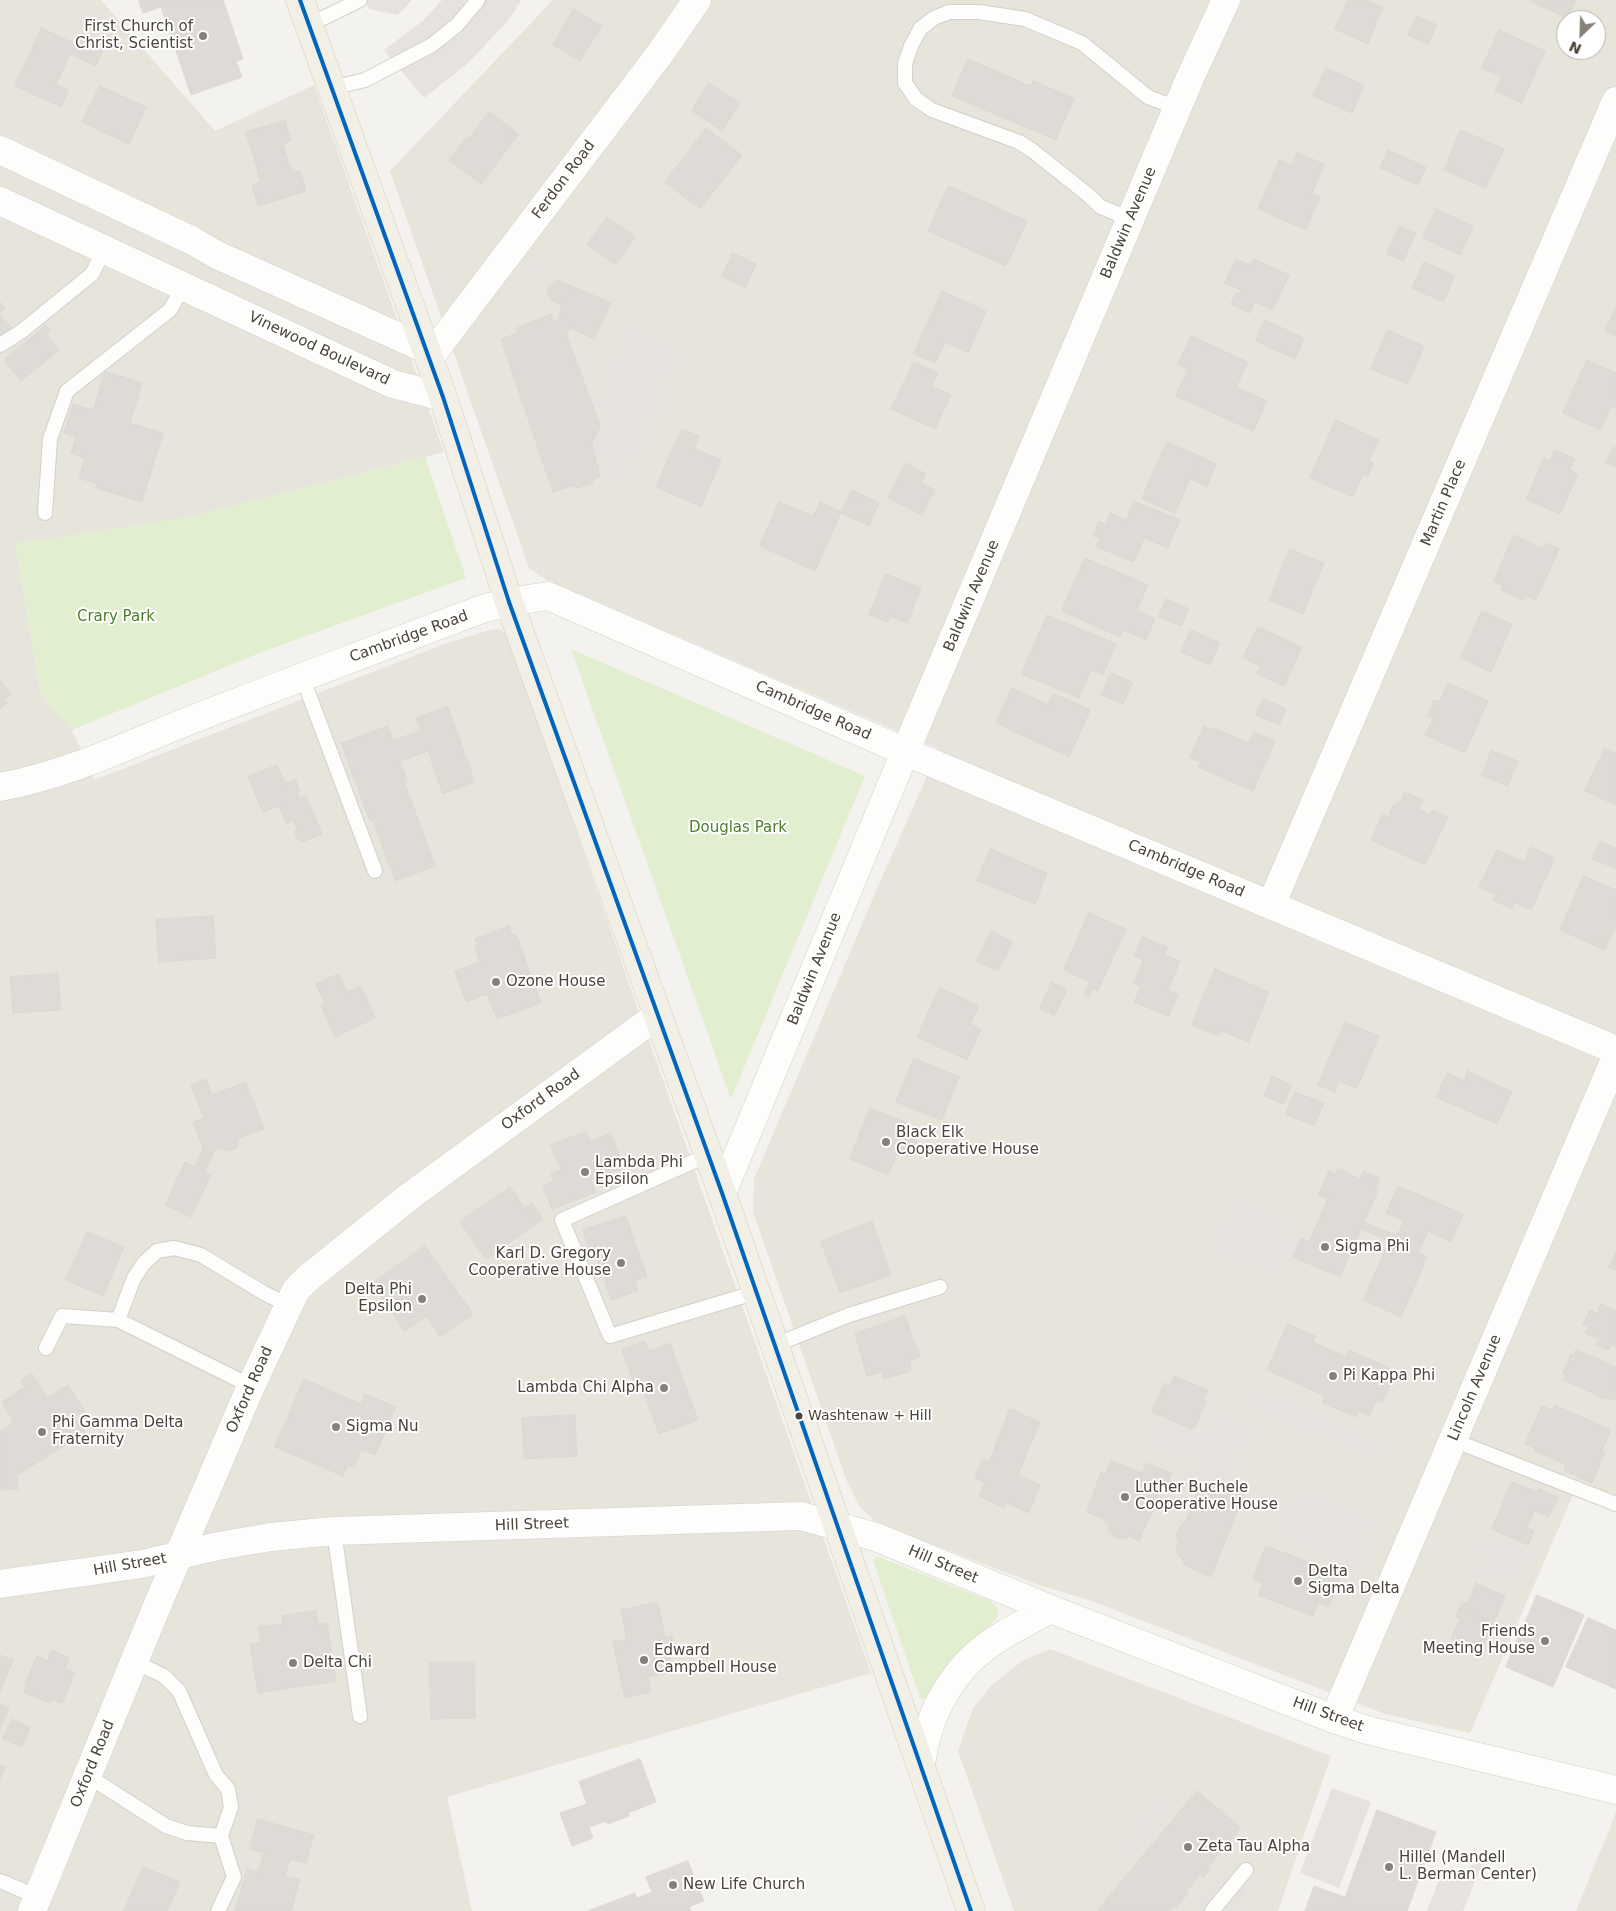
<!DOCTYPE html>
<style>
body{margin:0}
#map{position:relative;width:1616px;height:1911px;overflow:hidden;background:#f4f2ee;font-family:"DejaVu Sans",sans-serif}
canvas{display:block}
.north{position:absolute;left:1556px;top:10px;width:50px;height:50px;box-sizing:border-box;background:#fff;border:1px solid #b7b4b0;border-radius:50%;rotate:204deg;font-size:14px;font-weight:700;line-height:20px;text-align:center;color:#4b4439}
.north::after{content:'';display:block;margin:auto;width:18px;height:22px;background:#868178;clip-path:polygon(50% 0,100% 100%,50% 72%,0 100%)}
</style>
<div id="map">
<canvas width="1616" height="1911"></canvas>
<div class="north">N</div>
</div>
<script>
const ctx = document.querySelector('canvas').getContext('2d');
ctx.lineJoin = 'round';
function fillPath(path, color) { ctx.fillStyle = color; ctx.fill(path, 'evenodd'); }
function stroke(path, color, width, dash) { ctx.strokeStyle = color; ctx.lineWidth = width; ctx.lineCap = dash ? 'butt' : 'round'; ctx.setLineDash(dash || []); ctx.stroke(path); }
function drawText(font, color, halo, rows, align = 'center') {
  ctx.font = font + ' "DejaVu Sans",sans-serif'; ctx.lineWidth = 4; ctx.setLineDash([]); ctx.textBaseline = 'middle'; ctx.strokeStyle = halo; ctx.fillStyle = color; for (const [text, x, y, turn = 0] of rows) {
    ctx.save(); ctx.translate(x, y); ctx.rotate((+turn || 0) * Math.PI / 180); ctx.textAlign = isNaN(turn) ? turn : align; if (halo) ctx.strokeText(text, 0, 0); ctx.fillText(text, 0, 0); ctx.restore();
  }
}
fillPath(new Path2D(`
 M0,0H101L215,131L314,85L444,452L185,518L15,544L41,694L72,730L94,780L447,643L493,629L501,630L507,635L871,1673L447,1797L472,1911H0Z
 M553,0H1616V1499L1577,1484L1570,1502L1470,1733L1385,1714L1089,1600L1039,1585L887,1527L874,1521L860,1507L846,1479L753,1212L754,1179L879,884L939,749L545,579L529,568L390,171ZM1566,20H1596V50H1566Z
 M1050,1649L1331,1756L1278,1911H1014L958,1751L973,1708L992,1685L1022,1661Z
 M1616,1812V1911H1576L1611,1825Z`), '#e7e4dc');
fillPath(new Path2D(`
 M425,457L466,578L262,652L72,730L41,694L15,544L185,518Z
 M571,649L865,776L731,1099Z
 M877,1556L990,1601L997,1607L998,1617C982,1635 963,1649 947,1667C938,1677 933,1689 924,1699L920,1698L873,1560Z`), '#e1eecf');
fillPath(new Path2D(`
 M364,0H412L398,15L369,9Z
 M442,0H521L508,21L467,64L424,98L384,50L424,20Z
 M532,256L554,279L543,289L523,268Z
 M626,324L683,349L622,488L603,479L594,444L608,415L592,404Z
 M1230,1194L1281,1216L1276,1228L1300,1239L1281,1283L1206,1251Z
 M1476,1250L1482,1258L1476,1262L1472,1269L1452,1315L1451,1329L1442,1330L1443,1313L1466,1260Z
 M1250,1384L1387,1442L1383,1450L1366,1459L1232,1403L1237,1389Z
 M1215,1408L1257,1426L1228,1493L1185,1475L1190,1462L1187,1457H1177L1143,1444L1156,1415L1203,1435Z
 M1291,1483L1379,1519L1356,1573L1269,1536Z
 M1480,1530L1536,1554L1521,1588L1493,1576L1489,1583L1471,1576L1477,1560L1476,1557L1469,1554Z
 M1332,1788L1371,1802L1339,1888L1300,1873Z
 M1158,1794L1175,1809L1123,1871L1106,1856Z
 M1484,1860L1463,1911H1427L1443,1869L1456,1873Z
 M1226,1871L1247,1893L1237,1911H1189L1218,1874Z`), '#e6e3df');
const building = new Path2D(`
 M139,0H223L243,59L236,61L242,77L191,95L161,7L143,13Z
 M1348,0H1366L1383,7L1368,44L1335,29Z
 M1532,0H1576L1568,18L1531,2Z
 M574,9L602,26L580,61L553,45Z
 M1417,16L1437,25L1428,44L1408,35Z
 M42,28L75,44L79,34L105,45L96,66L70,54L56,84L69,90L61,107L15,86Z
 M1499,30L1545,51L1522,103L1495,91L1502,77L1482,68Z
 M968,59L1031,86L1033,81L1074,98L1056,140L952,96Z
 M1326,68L1364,85L1352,113L1313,96Z
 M709,83L740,103L722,131L692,111Z
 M100,86L146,107L129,144L82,122Z
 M489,112L519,134L481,184L449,160L467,137L469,139Z
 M285,121L291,141L283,144L292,173L300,170L306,191L258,206L252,185L261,182L246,132Z
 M706,128L742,155L700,209L665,182Z
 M1461,130L1504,149L1486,188L1444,170Z
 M1388,150L1426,167L1418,185L1380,168Z
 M1297,153L1324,164L1312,193L1320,197L1306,230L1258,209L1279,160L1292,165Z
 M949,186L1027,221L1006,266L928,231Z
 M1436,209L1473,226L1460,255L1423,238Z
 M607,217L635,237L616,265L587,245Z
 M1399,226L1416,233L1403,261L1387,254Z
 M733,253L756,264L745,288L722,276Z
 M1236,259L1251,265L1254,259L1289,275L1273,310L1255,302L1250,313L1231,304L1236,293L1239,294L1241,290L1225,283Z
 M1424,262L1455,276L1443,302L1412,288Z
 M558,280L611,303L594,339L571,328L566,333L600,426L592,444L600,477L592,480L593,483L576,488L575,485L553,492L501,339L518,333L517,328L551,314L553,322L558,320L562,305L551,300L547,290Z
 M942,291L986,311L968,353L945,342L935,363L914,354Z
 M0,302L5,309L0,313Z
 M1616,307V336L1605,331Z
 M0,314L11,328L0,336Z
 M1265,320L1304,338L1295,359L1256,341Z
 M46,326L50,330L46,333L59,350L21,381L4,360Z
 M1388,330L1424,346L1408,384L1371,369Z
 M1191,336L1248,362L1236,387L1267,401L1253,431L1176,396L1188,369L1178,365Z
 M1587,360L1616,373V408L1611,406L1601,430L1563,413Z
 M914,362L938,373L932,386L951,395L935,429L891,409Z
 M105,371L142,383L130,423L163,433L142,502L96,488L97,484L79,478L85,458L71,453L76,437L64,433L73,404L93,410Z
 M1336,420L1379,440L1369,461L1374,463L1368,476L1363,474L1353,497L1310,478Z
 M682,429L699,436L694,448L721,460L701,507L656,487Z
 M1167,442L1200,456L1175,513L1142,499Z
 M1614,447L1616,448V467L1606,463Z
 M1555,450L1575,459L1570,470L1578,474L1560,514L1526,499L1544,458L1550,461Z
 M1200,456L1216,464L1207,487L1190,479Z
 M906,463L926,474L921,483L935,490L922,515L888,498Z
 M852,490L879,503L869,526L841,513Z
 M1134,501L1180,520L1168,548L1144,538L1134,562L1097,547L1100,538L1093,536L1099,521L1106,524L1110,513L1126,520Z
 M779,502L813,516L820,502L841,512L815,571L760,546Z
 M1514,535L1541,548L1544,547L1546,543L1559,549L1536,600L1525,595L1522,600L1501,590L1503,586L1494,582Z
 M1290,549L1324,563L1303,614L1269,600Z
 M1085,558L1148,585L1137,610L1155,619L1146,640L1123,630L1120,637L1062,611Z
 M886,574L921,588L907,623L890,616L888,622L869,615Z
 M1166,599L1189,609L1181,626L1159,617Z
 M1482,611L1512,624L1491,672L1461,658Z
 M1047,615L1116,644L1103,675L1091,670L1079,698L1022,674Z
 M1258,627L1302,647L1284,686L1257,674L1261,666L1243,658Z
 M1191,630L1220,643L1210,665L1181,652Z
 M1111,673L1133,682L1123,704L1101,695Z
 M0,680L11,694L4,699L7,703L0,709Z
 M1448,683L1488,701L1465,753L1425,735L1433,718L1427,716L1434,700L1439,702Z
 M1012,688L1048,705L1053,693L1090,710L1069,757L996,723Z
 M1263,698L1286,709L1279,725L1256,715Z
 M448,707L475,782L443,794L428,751L400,761L407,780L404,781L435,866L395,881L373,820L370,821L341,743L388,726L393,740L421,731L416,718Z
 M1204,726L1213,730L1214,728L1249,743L1254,732L1275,741L1253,791L1198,767L1200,762L1190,758Z
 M1605,748L1616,753V805L1585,791Z
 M1491,751L1518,761L1508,786L1482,776Z
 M277,765L285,784L295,779L300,791L298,793L300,799L306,796L322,834L302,842L297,838L295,832L297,828L293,820L286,823L279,806L263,812L248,777Z
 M1404,792L1423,800L1419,809L1430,815L1432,810L1448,817L1425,865L1371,840L1383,814L1390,818L1389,814L1392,806L1401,801Z
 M1600,841L1616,848L1615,868L1593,859Z
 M1531,847L1555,858L1531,910L1515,903L1512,909L1493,900L1496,895L1479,887L1497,850L1524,862Z
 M990,849L1047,873L1035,904L977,881Z
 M1584,876L1616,890V924L1605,950L1560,930Z
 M1089,913L1126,929L1098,991L1093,988L1089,997L1084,995L1090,982L1064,970Z
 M213,916L216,958L159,962L156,920Z
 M509,926L512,935L516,934L541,1003L497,1019L487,994L466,1002L455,971L480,962L475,947L478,946L475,939Z
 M991,931L1013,942L998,971L977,961Z
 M1142,937L1167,947L1165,955L1180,961L1168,990L1178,994L1169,1016L1134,1002L1141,987L1134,983L1143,960L1134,956Z
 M1215,969L1269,992L1249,1042L1221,1031L1219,1036L1192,1025Z
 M58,974L61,1010L13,1013L10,977Z
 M339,974L347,992L361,986L375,1018L335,1037L321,1005L325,1003L316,984Z
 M1052,982L1067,990L1054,1016L1040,1008Z
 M940,988L979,1006L970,1024L981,1029L967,1060L917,1037Z
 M1345,1022L1379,1036L1357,1088L1339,1081L1335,1092L1318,1085Z
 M914,1058L959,1077L942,1120L896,1102Z
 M1468,1071L1512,1092L1497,1124L1436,1097L1447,1073L1464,1081Z
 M1272,1076L1292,1085L1284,1104L1264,1096Z
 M206,1079L212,1095L246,1082L264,1129L239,1138L237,1148L228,1151L223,1148L215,1150L205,1172L211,1175L191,1217L165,1205L185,1162L195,1167L203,1148L193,1122L204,1118L191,1085Z
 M1295,1092L1324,1103L1314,1126L1286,1114Z
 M870,1108L908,1123L906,1128L920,1133L910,1157L898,1151L888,1175L850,1159Z
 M586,1132L590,1141L611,1133L624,1168L591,1180L596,1192L552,1209L543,1186L554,1181L551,1174L561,1170L551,1145Z
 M1338,1169L1360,1179L1363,1171L1380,1178L1376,1186L1379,1188L1364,1222L1397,1236L1404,1221L1386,1213L1398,1186L1463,1214L1451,1242L1428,1231L1418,1253L1427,1257L1401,1317L1363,1300L1389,1241L1361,1229L1340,1277L1293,1257L1301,1238L1309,1242L1328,1199L1318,1195L1329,1171L1336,1174Z
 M510,1187L525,1208L532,1203L543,1219L486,1259L460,1222Z
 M626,1216L647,1277L635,1281L638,1291L611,1300L594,1247L589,1248L583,1230Z
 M872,1221L891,1275L840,1293L821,1242Z
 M87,1232L124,1247L103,1296L66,1280Z
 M425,1246L473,1314L440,1337L426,1316L405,1331L372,1284Z
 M1616,1252V1270L1609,1267Z
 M1601,1304L1616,1310V1347L1611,1345L1609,1350L1596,1345L1599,1339L1585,1333L1588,1326L1583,1325L1590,1310L1597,1313Z
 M905,1316L920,1357L909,1361L911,1371L884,1379L882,1372L867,1376L855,1334Z
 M1288,1324L1315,1336L1313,1342L1346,1357L1349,1350L1390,1368L1384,1382L1390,1385L1382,1403L1376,1401L1369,1416L1359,1411L1356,1417L1323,1403L1325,1396L1267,1370Z
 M645,1341L649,1351L670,1343L698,1420L659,1434L642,1387L636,1389L622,1350Z
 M1576,1350L1602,1360L1601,1361L1616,1367V1398L1614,1400L1606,1397V1399L1563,1380L1566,1374L1563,1373L1571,1354L1574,1355Z
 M32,1374L47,1398L68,1385L85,1411L75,1417L85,1433L17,1475L18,1489L0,1490V1431L14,1422L2,1402L25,1387L21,1381Z
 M1174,1376L1208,1390L1203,1400L1206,1401L1195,1428L1192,1427V1429L1152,1412L1164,1383L1170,1386Z
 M304,1379L361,1404L365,1394L396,1407L375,1455L361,1449L354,1467L348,1465L343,1476L275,1447Z
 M1555,1405L1611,1430L1602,1450L1605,1452L1592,1483L1565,1471L1566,1468L1564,1467L1565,1464L1534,1451L1535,1448L1525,1444L1542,1406L1553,1410Z
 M1010,1409L1040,1422L1018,1475L1040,1485L1029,1513L1005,1502L1004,1508L979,1496L985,1483L975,1478L982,1459L989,1462Z
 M575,1415L577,1456L524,1459L522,1418Z
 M1111,1461L1143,1473L1146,1463L1172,1473L1165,1492L1161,1490L1156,1502L1157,1505L1152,1512L1139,1541L1128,1536L1126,1539L1115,1538L1108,1530L1109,1525L1104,1522L1102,1518L1087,1512L1101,1472L1106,1474Z
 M1202,1482L1228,1493L1232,1484L1246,1490L1211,1577L1184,1565L1183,1559L1179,1556L1176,1550L1179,1540L1176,1537L1180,1526L1186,1520Z
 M1512,1482L1537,1492L1539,1489L1558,1497L1549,1517L1534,1511L1527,1528L1534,1531L1528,1545L1492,1529Z
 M1266,1546L1341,1574L1329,1607L1318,1603L1313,1616L1258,1595L1263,1583L1253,1579Z
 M1476,1583L1505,1596L1493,1624L1459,1609L1463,1602L1467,1604Z
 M1537,1595L1584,1615L1553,1687L1506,1667Z
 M658,1603L665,1638L672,1636L674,1648L669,1649L673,1672L648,1677L651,1692L625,1698L613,1642L627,1640L621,1610Z
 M1459,1609L1493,1624L1481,1652L1451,1639L1460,1619L1456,1617Z
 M316,1611L318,1624L327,1623L336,1681L258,1693L250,1644L261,1643L258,1627L283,1624L282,1616Z
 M1588,1618L1616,1630V1689L1566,1667Z
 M52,1650L69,1658L65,1668L75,1673L62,1703L52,1699L50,1703L24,1692L26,1688L24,1686L37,1656L47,1661Z
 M0,1655L13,1660L1,1690H0Z
 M430,1662H474L475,1718L431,1719Z
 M0,1704L9,1708L0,1729Z
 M12,1719L30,1727L22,1747L3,1739Z
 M640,1759L656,1802L628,1813L629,1816L608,1824L606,1821L589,1827L593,1838L572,1846L560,1813L587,1804L579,1782Z
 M0,1765L5,1767L0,1779Z
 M1197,1791L1241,1828L1209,1866L1211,1868L1203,1878L1200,1875L1186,1892L1188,1893L1176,1908L1174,1906L1170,1911H1099L1098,1910Z
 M1377,1810L1436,1832L1407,1911H1305L1314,1886L1345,1897Z
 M258,1819L314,1835L306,1863L290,1859L285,1876L300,1880L291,1911H235L247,1869L258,1872L264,1853L250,1849Z
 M688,1861L704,1901L689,1907L691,1911H588L635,1893L637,1898L652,1892L646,1877Z
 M143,1867L180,1882L167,1911H124Z`);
fillPath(building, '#dedbd6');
stroke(building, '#dcd9d4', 1);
const service = new Path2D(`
 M309,25L360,0
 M331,88L365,80L432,45L457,25L478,0
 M1130,219L1101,207L1087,194L1033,151L1019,142L932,110L916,99L905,83V64L911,46L920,29L934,18L949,12H979L1025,19L1082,43L1148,97L1177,108
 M0,345L22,331L92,274L104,250
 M45,513L50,439L67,391L170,310L183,287
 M302,676L375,871
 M708,1155L562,1220L610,1336L757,1292
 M118,1320L134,1278L144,1263L157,1251L174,1248L201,1255L264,1293L288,1305
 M775,1345L849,1315L940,1287
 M46,1348L62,1316L118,1320L251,1386
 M1453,1440L1616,1504
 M334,1531L360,1716
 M88,1776L166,1826L187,1833L221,1836L231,1807L228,1789L216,1775L179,1691L164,1676L135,1662
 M0,1881L38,1897
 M218,1911L234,1877L221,1836
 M1212,1911L1246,1870`);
const minor = new Path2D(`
 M0,150L193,241L217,255L426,349
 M0,201L393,384L443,397
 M429,358L659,55L697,0
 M0,787C68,775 132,743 196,718C291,681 386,645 482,609L509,602L548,596L906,752L1616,1050
 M1271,905L1616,101
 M722,1193L895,776L1190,78L1226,0
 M1334,1719L1616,1057
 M921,1764C928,1712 954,1665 1000,1637C1016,1627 1033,1619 1050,1609
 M32,1911L157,1606L251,1386L296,1290L307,1279L410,1196L658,1015`);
const tertiary = new Path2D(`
 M0,1584L142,1564L218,1546L271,1537L334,1531L801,1516L876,1537L1050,1609L1334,1719L1367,1730L1616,1790`);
const primary = new Path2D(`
 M300,0L443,397L509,602L722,1193L971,1911`);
stroke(service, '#d2d0cb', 16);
stroke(minor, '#d2d0cb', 29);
stroke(tertiary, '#d2d0cb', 29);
stroke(primary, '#d6cebb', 29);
stroke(service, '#fdfdfc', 14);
stroke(minor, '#fdfdfc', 28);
stroke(tertiary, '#fdfdfc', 28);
stroke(primary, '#f2efe6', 28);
stroke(new Path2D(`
 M300,0L443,397L509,602L722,1193L971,1911`), '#0065bd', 4);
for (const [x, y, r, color] of [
 [203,36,5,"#868178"],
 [496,982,5,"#868178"],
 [886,1142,5,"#868178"],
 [585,1172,5,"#868178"],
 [1325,1247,5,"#868178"],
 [621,1263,5,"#868178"],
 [422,1299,5,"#868178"],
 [1333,1376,5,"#868178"],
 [664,1388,5,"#868178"],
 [799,1416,4.5,"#4b4439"],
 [336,1427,5,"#868178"],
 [42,1432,5,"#868178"],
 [1125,1497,5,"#868178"],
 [1298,1581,5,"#868178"],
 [1545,1641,5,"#868178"],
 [644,1660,5,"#868178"],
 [293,1663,5,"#868178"],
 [1188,1847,5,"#868178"],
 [1389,1867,5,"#868178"],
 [673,1885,5,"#868178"]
]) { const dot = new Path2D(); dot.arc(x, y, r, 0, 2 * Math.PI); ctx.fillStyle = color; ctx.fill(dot); stroke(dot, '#fff', 2); }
drawText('14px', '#4b4439', '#fff', [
 ["Washtenaw + Hill",808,1416]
], 'left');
drawText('15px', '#4b4439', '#fff', [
 ["First Church of",193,27,"right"],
 ["Christ, Scientist",193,44,"right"],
 ["Ozone House",506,982],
 ["Black Elk",896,1133],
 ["Cooperative House",896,1150],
 ["Lambda Phi",595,1163],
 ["Epsilon",595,1180],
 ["Sigma Phi",1335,1247],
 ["Karl D. Gregory",611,1254,"right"],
 ["Cooperative House",611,1271,"right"],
 ["Delta Phi",412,1290,"right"],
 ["Epsilon",412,1307,"right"],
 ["Pi Kappa Phi",1343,1376],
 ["Lambda Chi Alpha",654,1388,"right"],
 ["Phi Gamma Delta",52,1423],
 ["Fraternity",52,1440],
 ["Sigma Nu",346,1427],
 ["Luther Buchele",1135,1488],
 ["Cooperative House",1135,1505],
 ["Delta",1308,1572],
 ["Sigma Delta",1308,1589],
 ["Friends",1535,1632,"right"],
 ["Meeting House",1535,1649,"right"],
 ["Edward",654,1651],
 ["Campbell House",654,1668],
 ["Delta Chi",303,1663],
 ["Zeta Tau Alpha",1198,1847],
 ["Hillel (Mandell",1399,1858],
 ["L. Berman Center)",1399,1875],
 ["New Life Church",683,1885]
], 'left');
drawText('15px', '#4b4439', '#fff', [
 ["Ferdon Road",564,180,-53],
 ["Baldwin Avenue",1129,223,-67],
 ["Vinewood Boulevard",319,349,25],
 ["Martin Place",1444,503,-67],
 ["Baldwin Avenue",972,596,-67],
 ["Cambridge Road",409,637,-20],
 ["Cambridge Road",813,711,24],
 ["Cambridge Road",1186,869,23],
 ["Baldwin Avenue",815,969,-68],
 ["Oxford Road",541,1100,-36],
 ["Lincoln Avenue",1475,1388,-67],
 ["Oxford Road",250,1390,-66],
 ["Hill Street",532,1525,-2],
 ["Hill Street",130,1565,-10],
 ["Hill Street",943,1565,23],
 ["Hill Street",1328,1715,20],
 ["Oxford Road",93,1764,-68]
]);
drawText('15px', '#4a7f2a', '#fff', [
 ["Crary Park",116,617],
 ["Douglas Park",738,828]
]);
</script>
